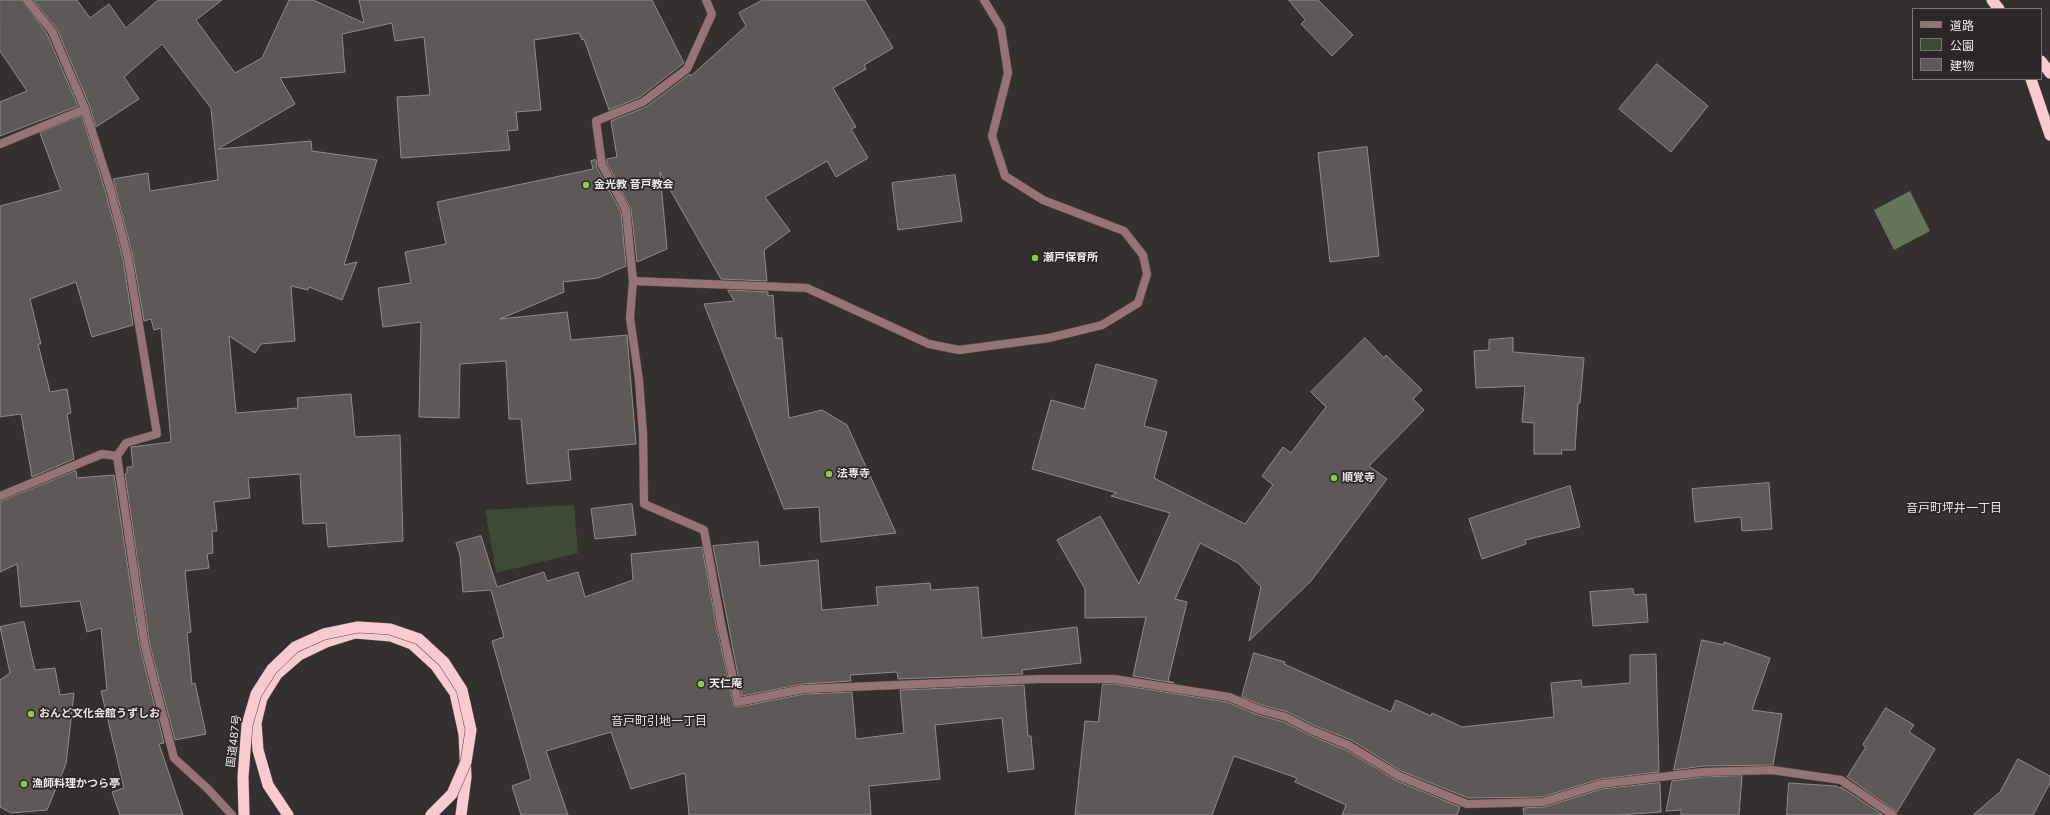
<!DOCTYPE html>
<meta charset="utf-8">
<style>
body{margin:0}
#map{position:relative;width:2050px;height:815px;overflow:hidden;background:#353030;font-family:Inter,"Noto Sans JP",sans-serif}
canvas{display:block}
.legend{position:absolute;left:1912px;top:8px;width:130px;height:72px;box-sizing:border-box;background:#2b2627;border:1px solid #797475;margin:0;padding:5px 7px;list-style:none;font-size:12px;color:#ede9e9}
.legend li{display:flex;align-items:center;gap:8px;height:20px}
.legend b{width:20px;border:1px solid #797475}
</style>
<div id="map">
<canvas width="2050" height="815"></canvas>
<ul class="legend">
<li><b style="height:5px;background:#977276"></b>道路</li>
<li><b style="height:11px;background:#3d4a34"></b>公園</li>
<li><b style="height:11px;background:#5e5858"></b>建物</li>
</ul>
</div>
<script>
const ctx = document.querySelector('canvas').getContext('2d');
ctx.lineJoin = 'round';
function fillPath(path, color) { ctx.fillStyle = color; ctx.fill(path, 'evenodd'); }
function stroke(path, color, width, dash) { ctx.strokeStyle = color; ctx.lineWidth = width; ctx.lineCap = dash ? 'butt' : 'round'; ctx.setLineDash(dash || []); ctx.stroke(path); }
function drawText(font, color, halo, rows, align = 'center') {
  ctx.font = font + ' Inter,"Noto Sans JP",sans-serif'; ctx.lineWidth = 3.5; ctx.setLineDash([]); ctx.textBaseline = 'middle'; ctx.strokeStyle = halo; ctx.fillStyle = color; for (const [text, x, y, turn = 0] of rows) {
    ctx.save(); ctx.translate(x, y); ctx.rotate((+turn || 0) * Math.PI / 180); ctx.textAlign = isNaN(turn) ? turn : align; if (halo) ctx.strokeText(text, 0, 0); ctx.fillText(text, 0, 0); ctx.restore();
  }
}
fillPath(new Path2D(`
 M574,505L578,553L496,573L485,510Z`), '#3d4a34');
fillPath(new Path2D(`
 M1910,191L1930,231L1894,250L1874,210Z`), '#65755a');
const building = new Path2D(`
 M0,0H22L47,34L78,106L0,136V102L27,91L0,51Z
 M34,0H77L90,18L109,4L126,28L158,0H222L196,20L235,73L262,58L289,0H313L364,23L359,0H652L684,63L640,97L609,110L584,39L582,40L579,33L534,40L541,110L516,112L518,130L507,131L510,150L401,158L397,97L430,95L424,37L395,41L392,23L342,34L345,72L280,78L295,104L218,149L311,141L312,151L377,160L344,265L357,262L342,300L309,287L308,290L291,286L295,341L261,344L255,353L229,336L236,413L298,408L297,398L351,394L355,437L400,435L403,541L328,547L326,523L303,524L300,474L248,478L250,498L214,502L217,531H212L213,553L207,554L209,568L185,571L191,632L187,633L192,684L195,683L206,734L175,740L150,646L125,474L127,473V467H133L131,447L171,442L161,328L154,330L151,319L144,321L133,257L113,179L148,173L150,191L218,180L211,108L162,44L124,77L139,99L96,127L90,107L57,29Z
 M763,0H865L893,48L864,65L866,69L833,88L856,127L851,129L868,158L836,177L827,161L765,197L790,231L764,250L767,281L721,279L660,172L667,249L637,262L631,209L607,163V159L617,157L611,121L646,107L690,74L691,76L746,26L739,13Z
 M1289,0H1318L1353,35L1332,56L1301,24L1305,20Z
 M1657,64L1708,106L1671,152L1619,109Z
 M82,116L105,190L123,259L133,325L92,337L76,282L30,299L41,344H38L50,392L67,389L71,413L67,414L74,459L32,477L21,414L0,417V206L61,190L40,133Z
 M1367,147L1379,256L1330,262L1318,153Z
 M596,160L597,168L621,212L626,266L598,278L563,282L564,292L500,319L567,312L571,340L627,335L636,444L568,450L571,480L527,484L521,419H509L506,361L460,364L459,418L419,417L421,322L383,327L378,288L411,283L405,252L446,244L437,202L593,169L591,161Z
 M955,175L962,221L898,230L892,183Z
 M728,290L768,292V296L773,295L776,338H782L789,418L822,410L847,425L896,533L821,542L819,507L784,509L704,304L734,301Z
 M1365,338L1384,358L1386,355L1422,390L1413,399L1424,410L1369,466L1387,479L1311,581L1249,641L1261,587L1238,563L1200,543L1175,599L1187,602L1168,681L1174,683L1133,676L1146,617L1085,618V589L1057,540L1100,516L1139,584L1170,513L1111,496L1117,493L1032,469L1051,400L1084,409L1096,364L1157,380L1144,426L1167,432L1154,478L1245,524L1273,485L1262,476L1283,447L1291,453L1326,407L1311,392Z
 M1513,338V352L1584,358L1580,403H1578L1575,450H1561L1562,454H1534V423L1522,422L1525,386L1476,388L1474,351L1489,350V340Z
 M76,471L77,478L114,475L140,648L164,743L159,744L183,815H120L112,792L124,788L101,691L107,690L101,628L87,632L80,601L21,607L17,564L0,572V502Z
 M1769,483L1772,529L1742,531L1741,517L1695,522L1692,489Z
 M1570,486L1580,527L1525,540L1526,544L1482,559L1469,519Z
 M632,504L636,535L595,539L591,509Z
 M481,536L497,587L544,572L547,581L578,572L585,597L633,580L631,554L702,547L716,624L734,706L739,707L804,694L852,692L856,739L904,733L900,690L1024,685L1028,736H1031L1034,769L1008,772L1002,718L935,725L940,779L869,786L871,815H689L685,773L631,789L611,732L546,751L568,815H521L512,786L531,779L492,641L504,637L491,590L463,592L460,555L456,543Z
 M758,542L760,566L818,560L822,610L878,605L876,587L930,583L931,590L978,587L982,638L1077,627L1081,663L1022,670L1023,674L898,679L897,672L850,675L851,681L803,684L742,696L713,546Z
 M1633,589L1634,595L1646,594L1648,622L1593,626L1590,592Z
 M24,622L35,670L55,668L60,695L74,693L66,764L47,810L11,813L0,807V680L10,673L0,627Z
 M1702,640L1724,645V642L1770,658L1752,710L1782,714L1773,765L1703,766L1674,770Z
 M1254,653L1285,662L1284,664L1391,712L1396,700L1431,716L1432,713L1462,727L1554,717L1551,683L1581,680L1582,687L1630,683V655L1656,654L1659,772L1600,779L1542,797L1468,798L1401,771L1351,740L1313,725L1288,712L1262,705L1242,697Z
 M1103,684H1114L1227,702L1258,715L1284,722L1309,735L1346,750L1397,781L1460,807L1457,815H1342L1346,805L1295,782L1297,778L1234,756L1212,815H1075L1085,721L1098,722Z
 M1886,708L1914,725L1909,732L1935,749L1897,812L1847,777L1866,747L1863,745Z
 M2018,759L2050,776V783L2033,815H1973L2000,792Z
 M1742,776L1739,815H1681V810L1666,811L1672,781L1703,777Z
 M1660,783L1661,812L1620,815H1524L1523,808L1544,807L1602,789Z
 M1789,783L1836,786L1840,788L1841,787L1883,815H1787Z`);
fillPath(building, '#5e5858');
stroke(building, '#928b8c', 1);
const minor = new Path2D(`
 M27,0L52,31L85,109L110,188L128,258L157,434L126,443L117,456L145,647L174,758L208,789L232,815
 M706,0L712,14L687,69L643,102L596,121L602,165L626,210L633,281L630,318L639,380L643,434L644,504L704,530L721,623L738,702L803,689L1039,679H1114L1229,697L1260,710L1286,717L1311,730L1348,745L1399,776L1467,804L1543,802L1601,784L1703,772L1772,770L1841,780L1893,815
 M0,144L85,109
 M633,281L807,288L929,344L959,350L1049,338L1102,325L1138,303L1147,274L1143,255L1124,231L1043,200L1005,176L992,136L1008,73L1001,28L984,0
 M0,496L102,454L117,456`);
const trunk = new Path2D(`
 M1992,0L1999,9
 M2041,61L2050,73
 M2031,79L2050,135
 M288,815L268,785L258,750L256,723L262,698L277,674L299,655L326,642L355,633L391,636L412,644L436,666L455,693L464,734L466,777L461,815`);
stroke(minor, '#524e4e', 9);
stroke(trunk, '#524e4e', 12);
stroke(minor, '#977276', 8);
stroke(trunk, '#f9cacf', 11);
const trunkBridge = new Path2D(`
 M244,815L243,777L247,725L256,694L272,669L295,647L324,634L358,627L390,629L419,639L444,662L462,690L471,730L466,762L452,794L431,815`);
stroke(trunkBridge, '#524e4e', 12, []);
stroke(trunkBridge, '#f9cacf', 11);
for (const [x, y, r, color] of [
 [586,185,4,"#88cf49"],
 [1035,258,4,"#88cf49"],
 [829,474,4,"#88cf49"],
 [1334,478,4,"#88cf49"],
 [701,684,4,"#88cf49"],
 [31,714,4,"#88cf49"],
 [24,784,4,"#88cf49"]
]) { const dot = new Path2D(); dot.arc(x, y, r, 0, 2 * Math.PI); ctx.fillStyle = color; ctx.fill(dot); stroke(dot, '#2b2627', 1.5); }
drawText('bold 11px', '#ede9e9', '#2b2627', [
 ["金光教 音戸教会",594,185],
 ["瀬戸保育所",1043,258],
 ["法専寺",837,474],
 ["順覚寺",1342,478],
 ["天仁庵",709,684],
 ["おんど文化会館うずしお",39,714],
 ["漁師料理かつら亭",32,784]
], 'left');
drawText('11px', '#ede9e9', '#2b2627', [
 ["国道487号",234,741,-83]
]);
drawText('12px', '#ede9e9', '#2b2627', [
 ["音戸町坪井一丁目",1954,508],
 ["音戸町引地一丁目",659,721]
]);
</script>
